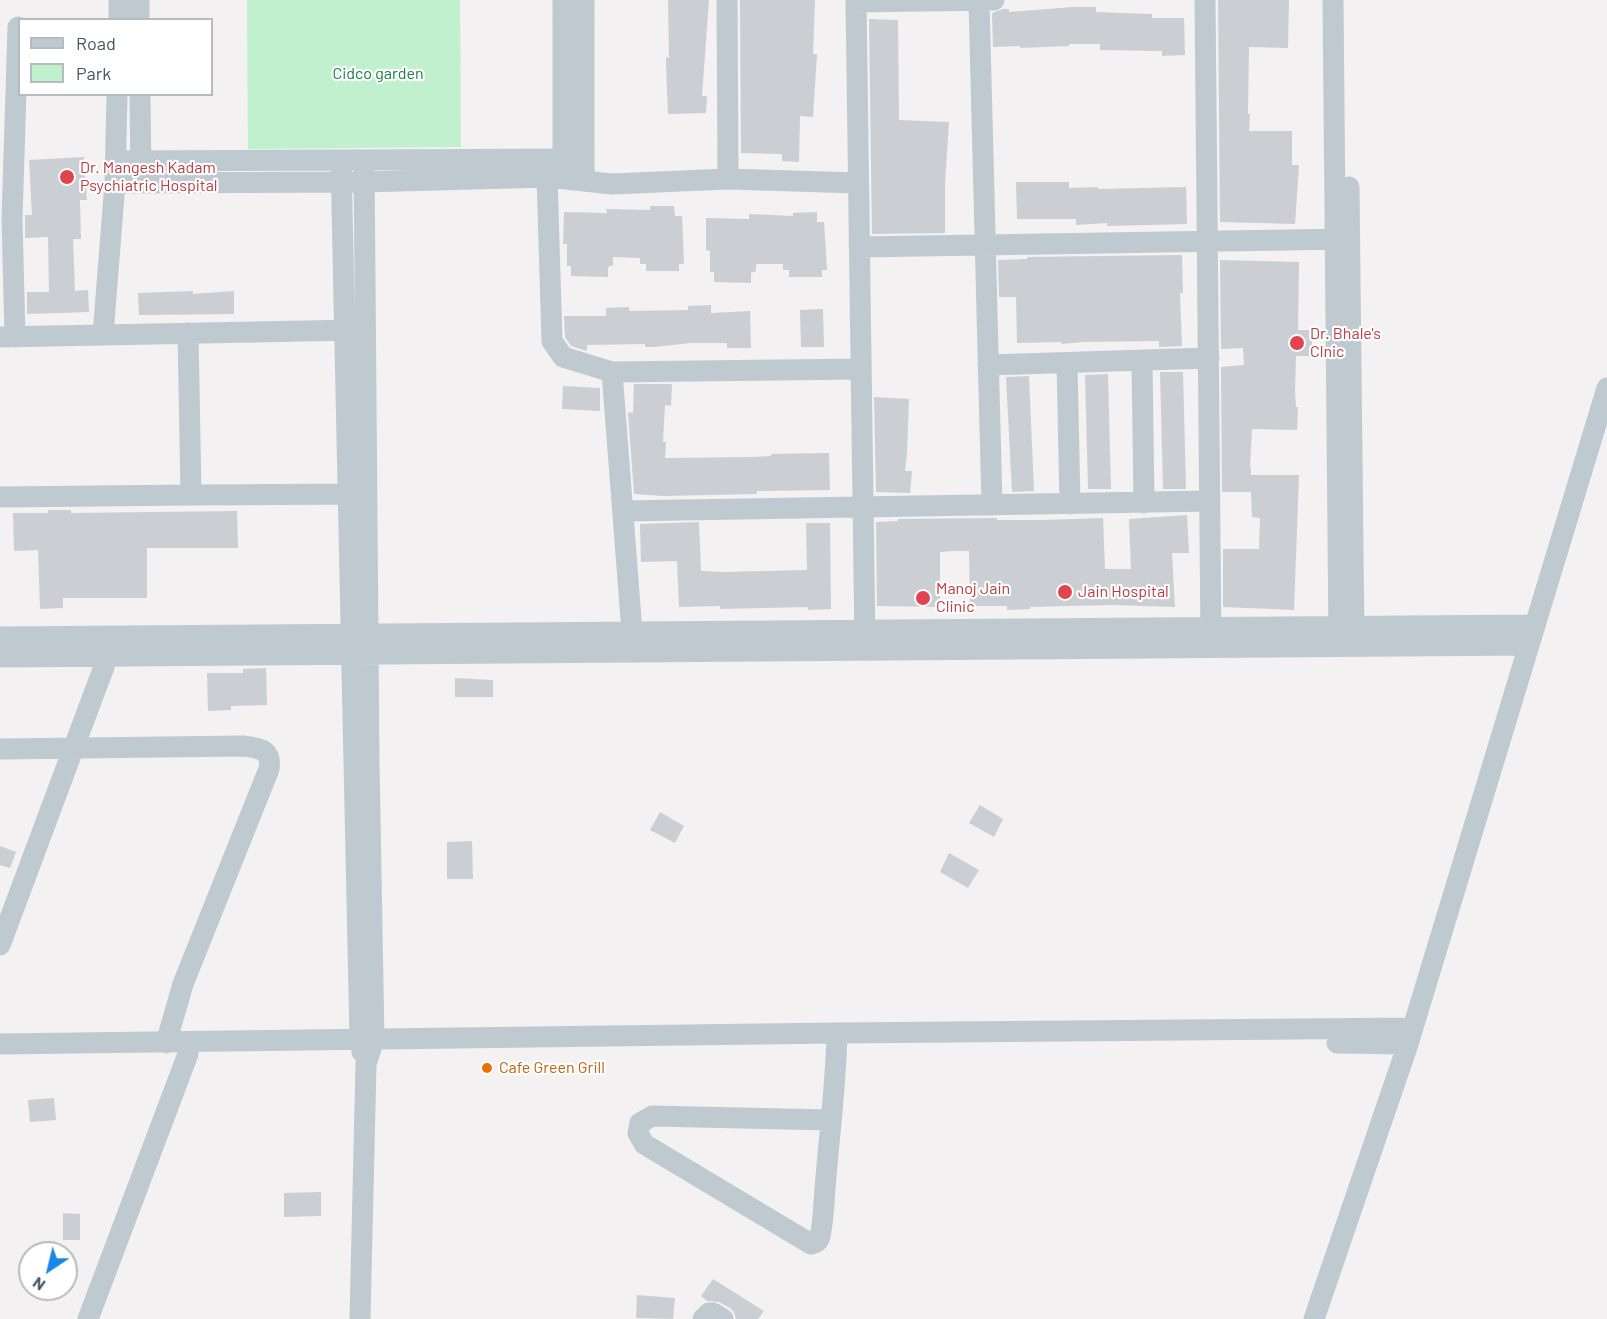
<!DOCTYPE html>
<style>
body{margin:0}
#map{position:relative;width:1607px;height:1319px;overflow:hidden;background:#f3f1f1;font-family:Barlow,sans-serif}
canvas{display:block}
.legend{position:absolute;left:18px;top:18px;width:195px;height:78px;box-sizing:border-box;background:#fff;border:2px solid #b6bbbf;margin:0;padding:8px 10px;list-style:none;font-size:18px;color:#48565f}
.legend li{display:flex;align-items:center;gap:12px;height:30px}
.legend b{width:30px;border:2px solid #b6bbbf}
.north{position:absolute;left:18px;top:1241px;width:60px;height:60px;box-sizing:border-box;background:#fff;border:2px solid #b6bbbf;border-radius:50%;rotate:215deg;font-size:16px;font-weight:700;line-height:24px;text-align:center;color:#48565f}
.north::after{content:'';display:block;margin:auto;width:21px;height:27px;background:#1887e6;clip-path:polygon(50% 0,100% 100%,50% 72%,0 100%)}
</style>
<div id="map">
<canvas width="1607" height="1319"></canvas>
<ul class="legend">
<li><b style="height:8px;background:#bfcad0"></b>Road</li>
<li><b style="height:16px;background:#c0f0ce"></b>Park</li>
</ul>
<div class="north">N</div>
</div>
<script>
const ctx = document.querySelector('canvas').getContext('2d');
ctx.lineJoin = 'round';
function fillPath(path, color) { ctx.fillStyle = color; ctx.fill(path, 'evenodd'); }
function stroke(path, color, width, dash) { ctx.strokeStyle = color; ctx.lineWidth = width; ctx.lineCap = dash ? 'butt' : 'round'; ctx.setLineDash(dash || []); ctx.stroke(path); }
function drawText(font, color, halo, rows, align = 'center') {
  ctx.font = font + ' Barlow,sans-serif'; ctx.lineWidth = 4.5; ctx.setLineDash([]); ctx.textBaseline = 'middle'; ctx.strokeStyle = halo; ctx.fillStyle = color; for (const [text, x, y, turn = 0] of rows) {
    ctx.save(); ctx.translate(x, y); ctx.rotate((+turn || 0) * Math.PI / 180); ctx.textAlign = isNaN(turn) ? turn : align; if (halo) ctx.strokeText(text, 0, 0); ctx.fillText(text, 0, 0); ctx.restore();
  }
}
fillPath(new Path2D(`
 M247,0H460L461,147L248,149Z`), '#c0f0ce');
fillPath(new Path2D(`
 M668,0H709L702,96H707L706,113L668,114L666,64V57L669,58Z
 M740,0H815L813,54H817L813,117L800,116L799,162L782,161V154L741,153Z
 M1218,0H1289L1288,48L1249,47L1248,114H1250L1249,131H1292V165H1299L1295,224L1220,222Z
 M1073,7H1096V12L1152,14V18H1184L1185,55L1162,56V51L1100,50V44H1069V46L1020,48V46L993,47L992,13L1003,9H1009V12Z
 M869,19L898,20L899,120L949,122L945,183V233L872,234Z
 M84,157L87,200H80L81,239H73L75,291L88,290L89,312L27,314V292H49L48,237L25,238V215H32L29,160Z
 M1016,182H1069V188L1098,187V189L1186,187L1187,224L1107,226V223L1076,225V219H1017Z
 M650,206H674L675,216H682L684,264H679V271H646V264H640V258L613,257V265L608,267V277L571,276V266H567V244H563L564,212L607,213L606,209L650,210Z
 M817,212V222H824L827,270H822V277H789V270H783V264H756V271L751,273V283L714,282V272H710V251L706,250V218L749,219V214L793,216V213Z
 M1182,255L1183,293H1180L1182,346L1159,347V341L1084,342L1061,344V342L1017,343L1016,297H999L998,260L1027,259V257Z
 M1220,260L1299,262L1298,330H1312V356H1296L1295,392L1296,407H1298L1297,430L1252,429L1250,467H1251V475H1299L1294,610L1223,607V549H1259L1260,518L1252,517L1251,492H1222L1221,367L1244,365L1243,348L1221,349Z
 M193,291V294L234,291V314L139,315L138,293Z
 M711,305V313L750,311L751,348H727V343H691L654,347H645V344L587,345V351L571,346L565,337L564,316H606V308L629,307V311L688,310V306Z
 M823,309L824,347H801L800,310Z
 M1160,372H1183L1186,489H1163Z
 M1108,374L1111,489H1088L1085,375Z
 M1029,376L1034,491L1012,492L1006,377Z
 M634,384H672L671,406L665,405L663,442H666L665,458L754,457L771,456V454L829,453L830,490L757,491V494L663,496L634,494L628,412L633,413Z
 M563,386L600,388V411L562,409Z
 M874,397L909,399L907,453L905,471H912L910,493L876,492Z
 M48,510H71V513L237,511L238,548H147V598H63V608L40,609L38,550L14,551L13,513H48Z
 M1187,515L1189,553H1172L1175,607L1112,605L1030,607V609L1007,610V606H970L969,551H953L940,552V607L877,606L876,522L898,521V519L997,518V520H1044L1103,518L1105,569H1131L1129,519Z
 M699,522L701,571L723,572L807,570L806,523H830L831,609L808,610V607L720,609V606L679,607L677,561L641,562L640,524Z
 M266,668L267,705L231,706V710L208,711L207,673H243V669Z
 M455,678L493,680V697H455Z
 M980,805L1003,819L994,837L969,823Z
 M660,812L684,826L675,843L650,830Z
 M472,841L473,879H447V842Z
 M0,846L16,852L10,868L0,865Z
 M949,853L979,870L968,888L940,872Z
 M54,1098L56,1120L30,1122L28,1100Z
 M321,1192V1216L284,1217V1193Z
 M63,1213L80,1214V1240H63Z
 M713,1279L764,1311L758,1319H736L734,1312L730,1308L719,1302L707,1301L701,1296Z
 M637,1295L675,1298L673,1319L636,1318Z`), '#cbced3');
stroke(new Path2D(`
 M119,0V20
 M139,0V20
 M563,0V172
 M584,0V173
 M727,0L728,179
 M856,0L865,644
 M1205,0L1211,641
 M1333,0L1339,640
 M856,2L994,0
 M979,2L992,505
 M140,94L141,175
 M115,161L584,159
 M341,161L360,1039L362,1052
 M547,177L552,341L563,357L612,372L861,369
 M115,183L364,182L547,177L612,184L728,179L858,183
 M1349,187L1354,638
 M859,247L1348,239
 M103,335L115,183L117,94
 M0,337L356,330
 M15,337L12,219L18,27
 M1142,362L1144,503
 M1067,363L1070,504
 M988,365L1209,358
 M612,372L632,632
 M191,495L362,494
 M0,497L191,495L188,333
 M624,511L1210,501
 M0,637L1535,625
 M0,657L1528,645
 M0,749L244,746C261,749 272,749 269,769L183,984L166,1043
 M0,945L108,656
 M1337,1043L1408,1044
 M0,1044L837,1033L1413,1028
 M831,1120L652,1116L640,1123L638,1133L644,1144L811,1244C815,1243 817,1243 819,1239C823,1230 824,1200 825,1189C829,1137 836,1085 837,1033
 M88,1319L188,1054
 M360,1319L366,1064L374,1039L369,762L364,161
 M703,1319L709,1313H713L723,1319
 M1314,1319L1408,1044L1607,388`), '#bfcad0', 21);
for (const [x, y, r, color] of [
 [67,177,8,"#e0444e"],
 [1297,343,8,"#e0444e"],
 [1065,592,8,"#e0444e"],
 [923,598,8,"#e0444e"],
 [487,1068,6,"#e8710a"]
]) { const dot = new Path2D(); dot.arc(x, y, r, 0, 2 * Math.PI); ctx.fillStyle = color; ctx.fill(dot); stroke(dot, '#fff', 2); }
drawText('16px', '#178241', '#fff', [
 ["Cidco garden",378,74]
]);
drawText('16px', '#be3a42', '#fff', [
 ["Dr. Mangesh Kadam",80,168],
 ["Psychiatric Hospital",80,186],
 ["Dr. Bhale's",1310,334],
 ["Clnic",1310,352],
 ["Manoj Jain",936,589],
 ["Clinic",936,607],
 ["Jain Hospital",1078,592]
], 'left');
drawText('16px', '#c56008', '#fff', [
 ["Cafe Green Grill",499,1068]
], 'left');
</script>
